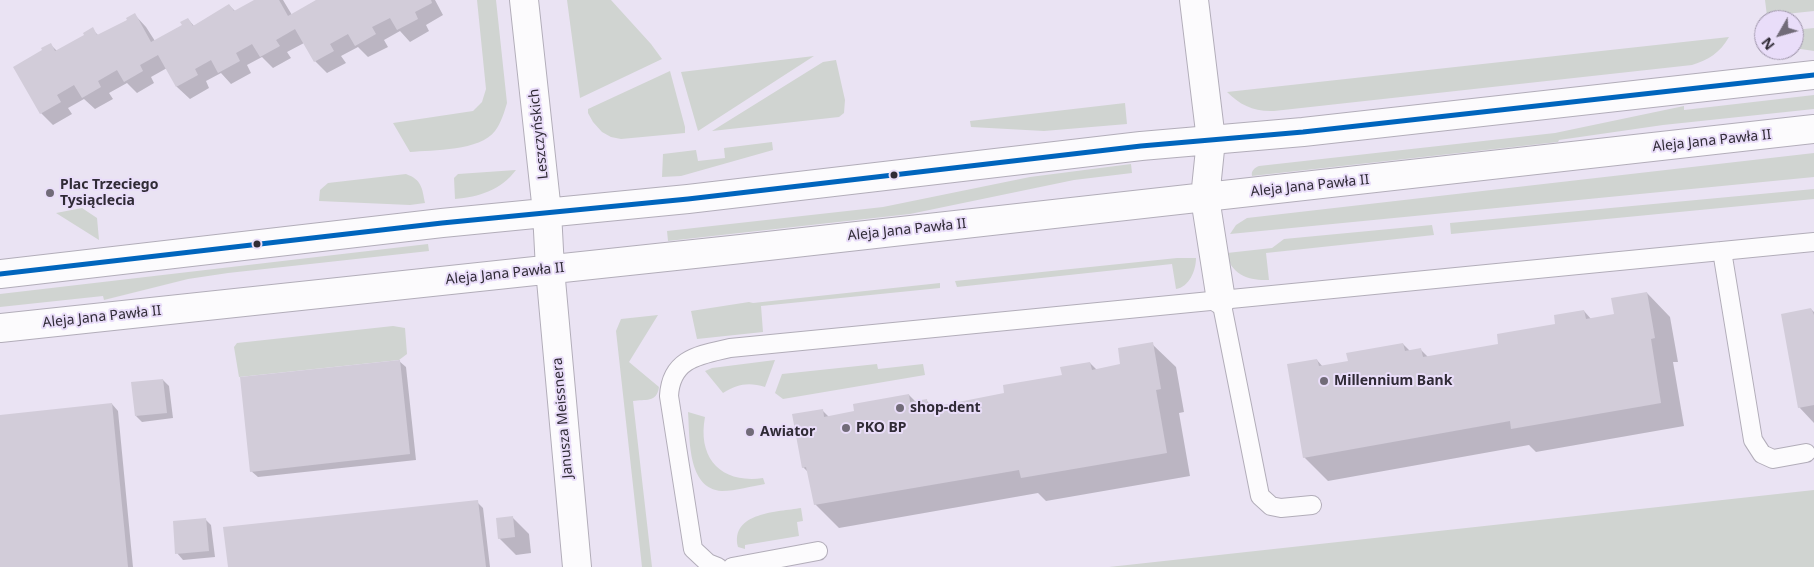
<!DOCTYPE html>
<meta charset="utf-8">
<style>
body{margin:0}
#map{position:relative;width:1814px;height:567px;overflow:hidden;background:#eae3f3;font-family:"Noto Sans",sans-serif}
canvas{display:block}
.north{position:absolute;left:1754px;top:10px;width:50px;height:50px;box-sizing:border-box;background:#e9ddf9;border:1px solid #9f96ab;border-radius:50%;rotate:232deg;font-size:14px;font-weight:700;line-height:20px;text-align:center;color:#302b36}
.north::after{content:'';display:block;margin:auto;width:18px;height:22px;background:#716b78;clip-path:polygon(50% 0,100% 100%,50% 72%,0 100%)}
</style>
<div id="map">
<canvas width="1814" height="567"></canvas>
<div class="north">N</div>
</div>
<script>
const ctx = document.querySelector('canvas').getContext('2d');
ctx.lineJoin = 'round';
function fillPath(path, color) { ctx.fillStyle = color; ctx.fill(path, 'evenodd'); }
function stroke(path, color, width, dash) { ctx.strokeStyle = color; ctx.lineWidth = width; ctx.lineCap = dash ? 'butt' : 'round'; ctx.setLineDash(dash || []); ctx.stroke(path); }
function drawText(font, color, halo, rows, align = 'center') {
  ctx.font = font + ' "Noto Sans",sans-serif'; ctx.lineWidth = 4; ctx.setLineDash([]); ctx.textBaseline = 'middle'; ctx.strokeStyle = halo; ctx.fillStyle = color; for (const [text, x, y, turn = 0] of rows) {
    ctx.save(); ctx.translate(x, y); ctx.rotate((+turn || 0) * Math.PI / 180); ctx.textAlign = isNaN(turn) ? turn : align; if (halo) ctx.strokeText(text, 0, 0); ctx.fillText(text, 0, 0); ctx.restore();
  }
}
fillPath(new Path2D(`
 M477,0H496L507,103C504,113 501,123 495,131C480,151 433,150 410,152L393,123L473,111L482,102L486,89Z
 M567,0H611L651,44L662,59L580,98Z
 M1765,0H1814V11L1767,16Z
 M1814,28V51L1794,48V30Z
 M1729,37C1720,53 1708,60 1692,65L1274,111C1254,112 1240,105 1227,92Z
 M814,56L698,131L681,72Z
 M836,60L845,100L844,113L839,117L712,131L823,62Z
 M670,71L685,127V133L621,139L611,137L602,132L593,122L588,113V109Z
 M1814,95V109L1663,125L1559,140L1558,142L1252,176C1251,171 1254,168 1259,166L1555,133L1684,106V110Z
 M1125,103L1127,124L1044,131L971,127L970,121Z
 M772,142L773,150L681,176L662,177L663,154L696,150L698,161L725,158L724,148Z
 M1814,153V177L1230,234L1236,225L1247,218Z
 M1131,164L1132,173L1074,180L910,214L668,241L667,231L883,207L1030,177Z
 M516,170C501,190 479,197 455,199L454,178L458,174Z
 M406,174C422,180 422,188 425,203L410,205L319,201L320,190L328,183Z
 M1814,189V199L1451,234L1450,223Z
 M82,208L97,218L99,240L56,213Z
 M1432,225L1434,235L1266,253L1269,280C1250,281 1230,275 1227,253L1272,248L1284,239Z
 M428,244L429,251L228,273L188,279L104,300L103,296L0,307V294Z
 M1177,258H1196C1196,271 1189,287 1176,289L1172,264L957,287L955,281Z
 M940,283V288L761,306L763,332L697,339L691,311L749,302L753,303Z
 M658,315L629,362L659,387C657,403 645,399 633,401L652,567H642L616,331L621,319Z
 M393,326L405,328L407,354L399,360L239,377L234,347L237,343Z
 M775,360L765,387C749,382 737,384 723,393L705,371L712,368Z
 M877,364L878,369L923,364L925,375L783,399L775,393L782,374Z
 M688,412L705,417C697,459 722,484 763,478L765,484C752,486 736,491 722,491C687,489 690,438 688,412Z
 M1814,490V567H1109Z
 M801,508L803,521L797,522L799,536L745,545V549L738,547C730,512 778,512 801,508Z`), '#d0d4d1');
fillPath(new Path2D(`
 M256,0H283L292,15L317,0H435L443,15L426,25L429,31L410,42L400,31L384,40L388,47L368,57L358,47L341,56L346,63L327,73L315,61L304,43L287,52L291,58L273,68L262,57L247,65L251,73L231,84L221,73L206,81L209,88L190,99L177,87L167,68L151,77L154,83L137,93L127,83L109,93L113,99L95,109L84,99L68,108L72,114L53,125L41,113L44,51L50,44L57,51L86,35L92,29L99,36L128,20L134,14L146,27L155,41L183,25L188,19L194,26L229,5L236,12Z
 M1647,293L1670,317L1678,362H1673L1684,426L1536,452L1529,445L1328,481L1304,457L1317,360L1323,367L1349,362L1403,344L1410,351L1420,349L1428,357L1500,345L1557,325L1584,311L1591,319L1615,315Z
 M1811,309L1814,312V423L1799,407Z
 M1152,344L1176,367L1184,412L1179,413L1190,476L1046,501L1038,493L839,528L815,504L808,472L803,467L822,410L829,417L855,412L909,395L916,402L926,400L934,408L1005,394L1063,376L1090,363L1097,370L1122,365Z
 M399,361L406,367L416,460L258,477L251,471Z
 M163,380L169,386L173,418L142,422L136,416Z
 M112,404L118,411L133,567H0V416Z
 M477,502L483,508L490,567H229Z
 M512,517L529,534L531,553L516,555L499,538Z
 M205,519L211,525L215,557L183,560L177,553Z`), '#0003');
fillPath(new Path2D(`
 M254,0H279L288,16L316,0H431L432,3L415,12L418,19L397,30L390,18L372,27L376,34L355,46L348,34L330,44L334,51L314,62L295,29L276,40L280,46L260,57L252,44L236,53L240,61L218,73L211,60L195,69L198,75L176,87L158,55L140,65L143,71L124,82L117,70L98,81L101,87L82,98L74,85L57,95L61,102L40,114L13,67L42,50L41,48L51,43L55,51L84,35L83,33L93,27L97,35L127,20L126,18L135,13L151,42L182,25L180,22L188,18L193,26L229,4L234,11Z
 M1647,292L1655,338L1651,339L1661,403L1511,429L1510,421L1303,458L1287,364L1317,359L1319,366L1348,361L1346,353L1403,343L1405,351L1421,348L1423,357L1498,344L1497,334L1555,324L1554,315L1584,310L1586,319L1614,314L1611,298Z
 M1811,308L1814,315V405L1798,408L1781,314Z
 M1153,342L1161,389L1156,390L1167,453L1021,478L1019,470L814,505L806,467L802,468L792,414L823,409L824,417L854,411L853,404L909,394L910,402L927,399L928,408L1004,393L1003,385L1062,375L1060,367L1090,362L1092,370L1120,364L1118,348Z
 M400,360L410,454L250,472L240,377Z
 M163,379L167,413L135,416L131,382Z
 M112,403L128,567H0V415Z
 M478,500L486,567H228L223,527Z
 M513,516L515,537L498,539L496,518Z
 M206,518L209,551L175,554L173,521Z`), '#d2ccd9');
const lane = new Path2D(`
 M1722,251L1753,440L1762,454L1773,459L1806,453
 M1221,300L1260,496L1271,506L1281,508L1312,505
 M718,567L708,563L693,549L669,396C671,358 700,355 730,348L1814,242
 M732,567L818,551`);
const street = new Path2D(`
 M1194,0L1211,140
 M1205,198L1221,300`);
const secondary = new Path2D(`
 M524,0L547,212L550,269L577,567
 M1205,198L1211,140
 M0,274L442,223L688,199L1141,146L1303,132L1814,75
 M0,328L741,249L1814,129`);
stroke(lane, '#b2adb9', 20);
stroke(street, '#b2adb9', 30);
stroke(secondary, '#b2adb9', 30);
stroke(lane, '#fcfbfd', 18);
stroke(street, '#fcfbfd', 28);
stroke(secondary, '#fcfbfd', 28);
stroke(new Path2D(`
 M0,274L442,223L688,199L1141,146L1303,132L1814,75`), '#0065bd', 5);
for (const [x, y, r, color] of [
 [894,175,4.5,"#302b36"],
 [50,193,5,"#716b78"],
 [257,244,4.5,"#302b36"],
 [1324,381,5,"#716b78"],
 [900,408,5,"#716b78"],
 [846,428,5,"#716b78"],
 [750,432,5,"#716b78"]
]) { const dot = new Path2D(); dot.arc(x, y, r, 0, 2 * Math.PI); ctx.fillStyle = color; ctx.fill(dot); stroke(dot, '#e9ddf9', 2); }
drawText('14px', '#302b36', '#e9ddf9', [
 ["Leszczyńskich",539,134,-96],
 ["Aleja Jana Pawła II",1712,141,-6],
 ["Aleja Jana Pawła II",1310,186,-6],
 ["Aleja Jana Pawła II",907,230,-6],
 ["Aleja Jana Pawła II",505,274,-6],
 ["Aleja Jana Pawła II",102,317,-6],
 ["Janusza Meissnera",563,418,-95]
]);
drawText('bold 14px', '#302b36', '#e9ddf9', [
 ["Plac Trzeciego",60,185],
 ["Tysiąclecia",60,201],
 ["Millennium Bank",1334,381],
 ["shop-dent",910,408],
 ["PKO BP",856,428],
 ["Awiator",760,432]
], 'left');
</script>
